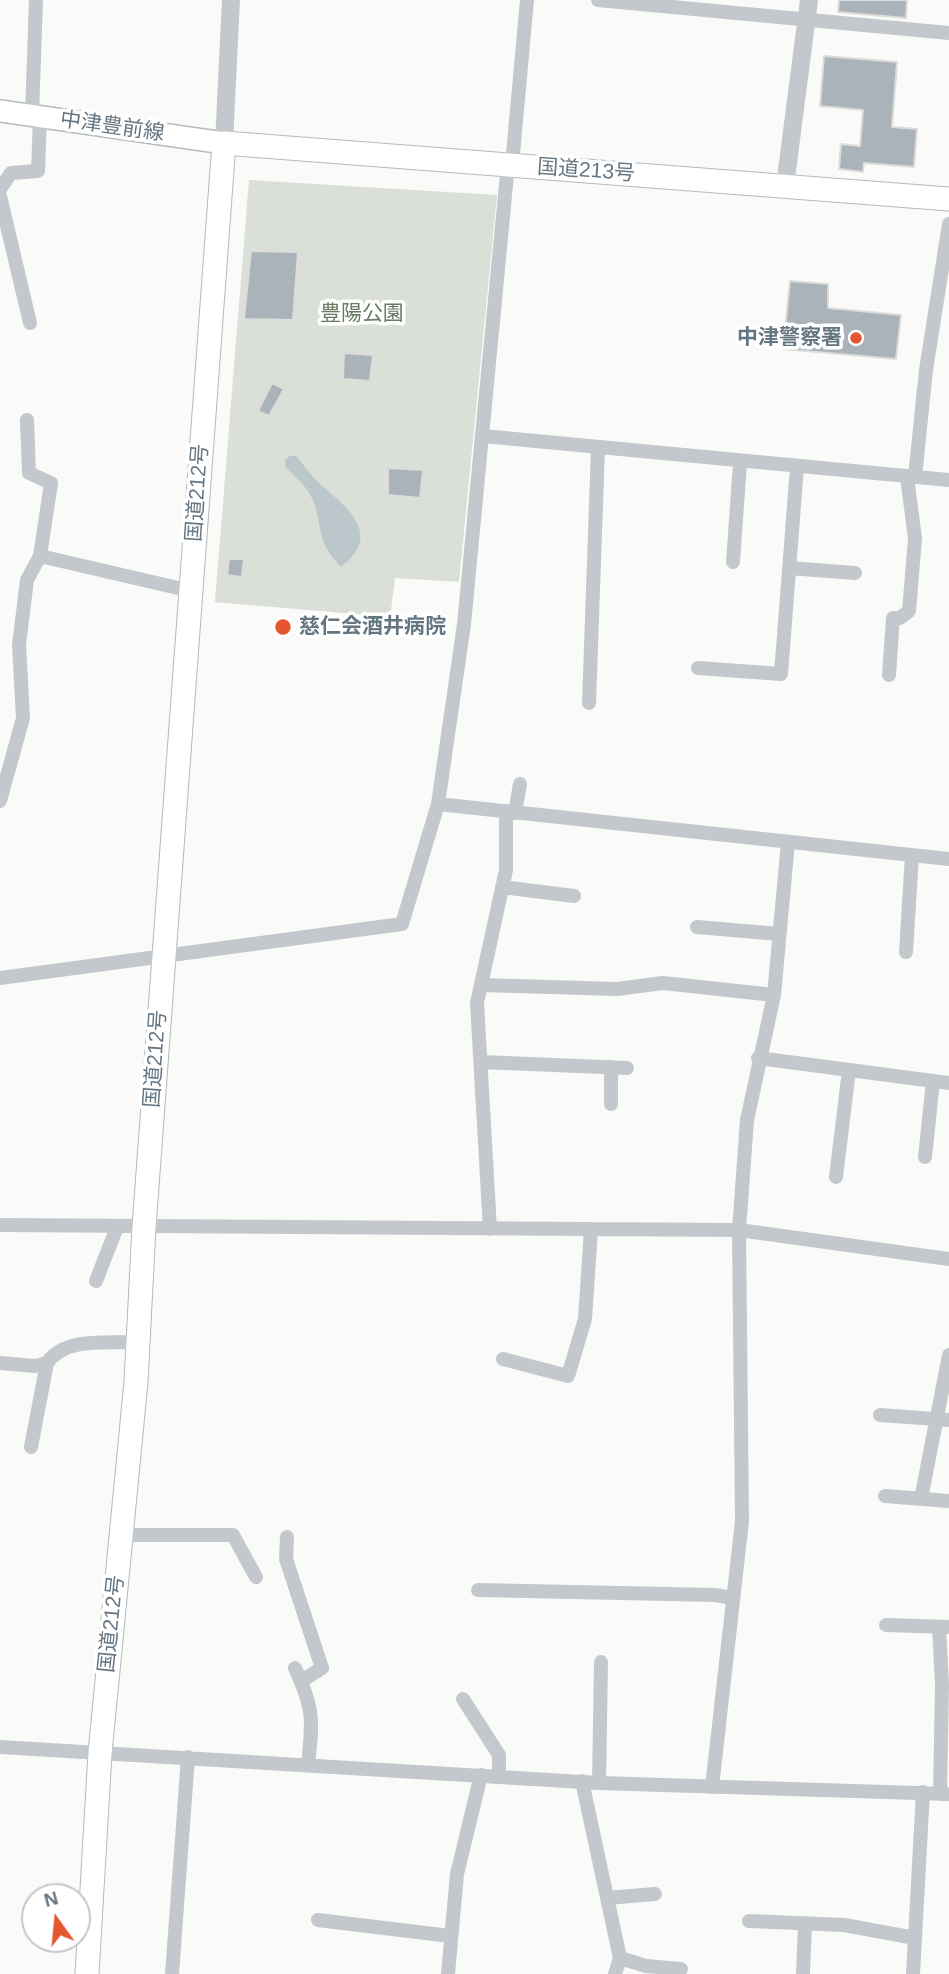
<!DOCTYPE html>
<meta charset="utf-8">
<style>
body{margin:0}
#map{position:relative;width:949px;height:1974px;overflow:hidden;background:#fafaf8;font-family:Helvetica,sans-serif}
canvas{display:block}
.north{position:absolute;left:21px;top:1883px;width:70px;height:70px;box-sizing:border-box;background:#fff;border:2px solid #c1c8cd;border-radius:50%;rotate:345deg;font-size:19px;font-weight:700;line-height:28px;text-align:center;color:#657683}
.north::after{content:'';display:block;margin:auto;width:24px;height:32px;background:#e4572e;clip-path:polygon(50% 0,100% 100%,50% 72%,0 100%)}
</style>
<div id="map">
<canvas width="949" height="1974"></canvas>
<div class="north">N</div>
</div>
<script>
const ctx = document.querySelector('canvas').getContext('2d');
ctx.lineJoin = 'round';
function fillPath(path, color) { ctx.fillStyle = color; ctx.fill(path, 'evenodd'); }
function stroke(path, color, width, dash) { ctx.strokeStyle = color; ctx.lineWidth = width; ctx.lineCap = dash ? 'butt' : 'round'; ctx.setLineDash(dash || []); ctx.stroke(path); }
function drawText(font, color, halo, rows, align = 'center') {
  ctx.font = font + ' Helvetica,"Noto Sans JP",sans-serif'; ctx.lineWidth = 7; ctx.setLineDash([]); ctx.textBaseline = 'middle'; ctx.strokeStyle = halo; ctx.fillStyle = color; for (const [text, x, y, turn = 0] of rows) {
    ctx.save(); ctx.translate(x, y); ctx.rotate((+turn || 0) * Math.PI / 180); ctx.textAlign = isNaN(turn) ? turn : align; if (halo) ctx.strokeText(text, 0, 0); ctx.fillText(text, 0, 0); ctx.restore();
  }
}
fillPath(new Path2D(`
 M249,180L497,195L459,582L395,578L391,611L378,616L215,602Z`), '#dadfd7');
fillPath(new Path2D(`
 M290,456H296C303,464 310,474 317,481C343,505 386,533 341,567C311,537 326,520 308,491C302,482 292,475 285,466V460Z`), '#bbc7cb');
const building = new Path2D(`
 M839,0H907L906,18L838,12Z
 M824,56L897,62L892,127L917,129L914,167L864,163L863,172L839,169L841,144L860,146L863,110L820,106Z
 M251,251L298,252L293,320L244,319Z
 M790,281L828,284V308L901,315L896,359L783,349Z
 M344,353L373,355L370,381L343,379Z
 M272,383L284,389L269,416L258,411Z
 M388,468L423,470L420,498L388,495Z
 M229,559H244L242,577L227,575Z`);
fillPath(building, '#aab3b9');
stroke(building, '#dcdcda', 2);
const primary = new Path2D(`
 M0,111L224,143`);
const trunk = new Path2D(`
 M87,1974L100,1753L136,1382L144,1227L224,143L949,199`);
stroke(primary, '#b5babe', 24);
stroke(trunk, '#b4b9bd', 25);
stroke(new Path2D(`
 M598,0L949,33
 M32,115L36,0
 M512,165L527,0
 M0,189L11,173L38,171L40,117
 M0,196L30,323
 M27,420L29,473L51,483L40,556L191,591
 M483,436L949,480
 M915,477L926,370L949,224
 M733,562L740,463
 M789,568L855,573
 M698,668L781,674L797,467
 M889,675L893,618H900L909,611L915,538L907,477
 M589,703L598,448
 M0,801L23,718L19,645L27,580L40,556
 M438,804L949,859
 M515,813L520,784
 M502,887L574,896
 M697,927L779,934
 M906,952L912,855
 M0,978L402,924L438,804L464,624L508,164
 M481,985L617,989L663,983L774,995
 M758,1058L949,1083
 M481,1062L627,1068
 M611,1104V1067
 M925,1157L933,1081
 M836,1177L849,1070
 M0,1225L739,1230L949,1259
 M490,1229L477,1003L506,870V812
 M96,1281L117,1227
 M503,1359L568,1376L585,1319L591,1229
 M0,1363L35,1366L47,1363C66,1336 108,1344 138,1342
 M880,1415L949,1420
 M31,1447L47,1363
 M885,1496L949,1501
 M921,1499L949,1355
 M121,1535H233L256,1577
 M287,1537L286,1559L322,1668L301,1681
 M478,1590L715,1595L733,1598
 M886,1625L949,1627
 M939,1627L942,1685L940,1794
 M295,1668C314,1709 313,1720 308,1765
 M463,1699L499,1755V1776
 M0,1747L599,1783L949,1794
 M582,1781L620,1958L615,1974
 M599,1783L601,1662
 M712,1787L742,1521L739,1230L747,1120L774,995L788,842
 M607,1898L655,1894
 M318,1920L450,1936
 M749,1921L844,1925L915,1938
 M620,1958L646,1966L681,1969
 M172,1974L188,1757
 M448,1974L457,1874L481,1775
 M803,1974L805,1923
 M913,1974L923,1792`), '#c3c8cc', 14);
stroke(new Path2D(`
 M224,143L231,0
 M785,186L809,0`), '#c3c8cc', 18);
stroke(primary, '#fff', 21);
stroke(trunk, '#fff', 23);
for (const [x, y, r, color] of [
 [856,338,7,"#e4572e"],
 [283,627,9,"#e4572e"]
]) { const dot = new Path2D(); dot.arc(x, y, r, 0, 2 * Math.PI); ctx.fillStyle = color; ctx.fill(dot); stroke(dot, '#fff', 2.5); }
drawText('21px', '#657683', '#fff', [
 ["中津豊前線",112,127,8],
 ["国道213号",586,171,4],
 ["国道212号",198,493,-86],
 ["国道212号",156,1059,-86],
 ["国道212号",112,1624,-84]
]);
drawText('21px', '#687a64', '#fff', [
 ["豊陽公園",362,314]
]);
drawText('bold 21px', '#657683', '#fff', [
 ["中津警察署",842,338],
 ["慈仁会酒井病院",299,627,"left"]
], 'right');
</script>
